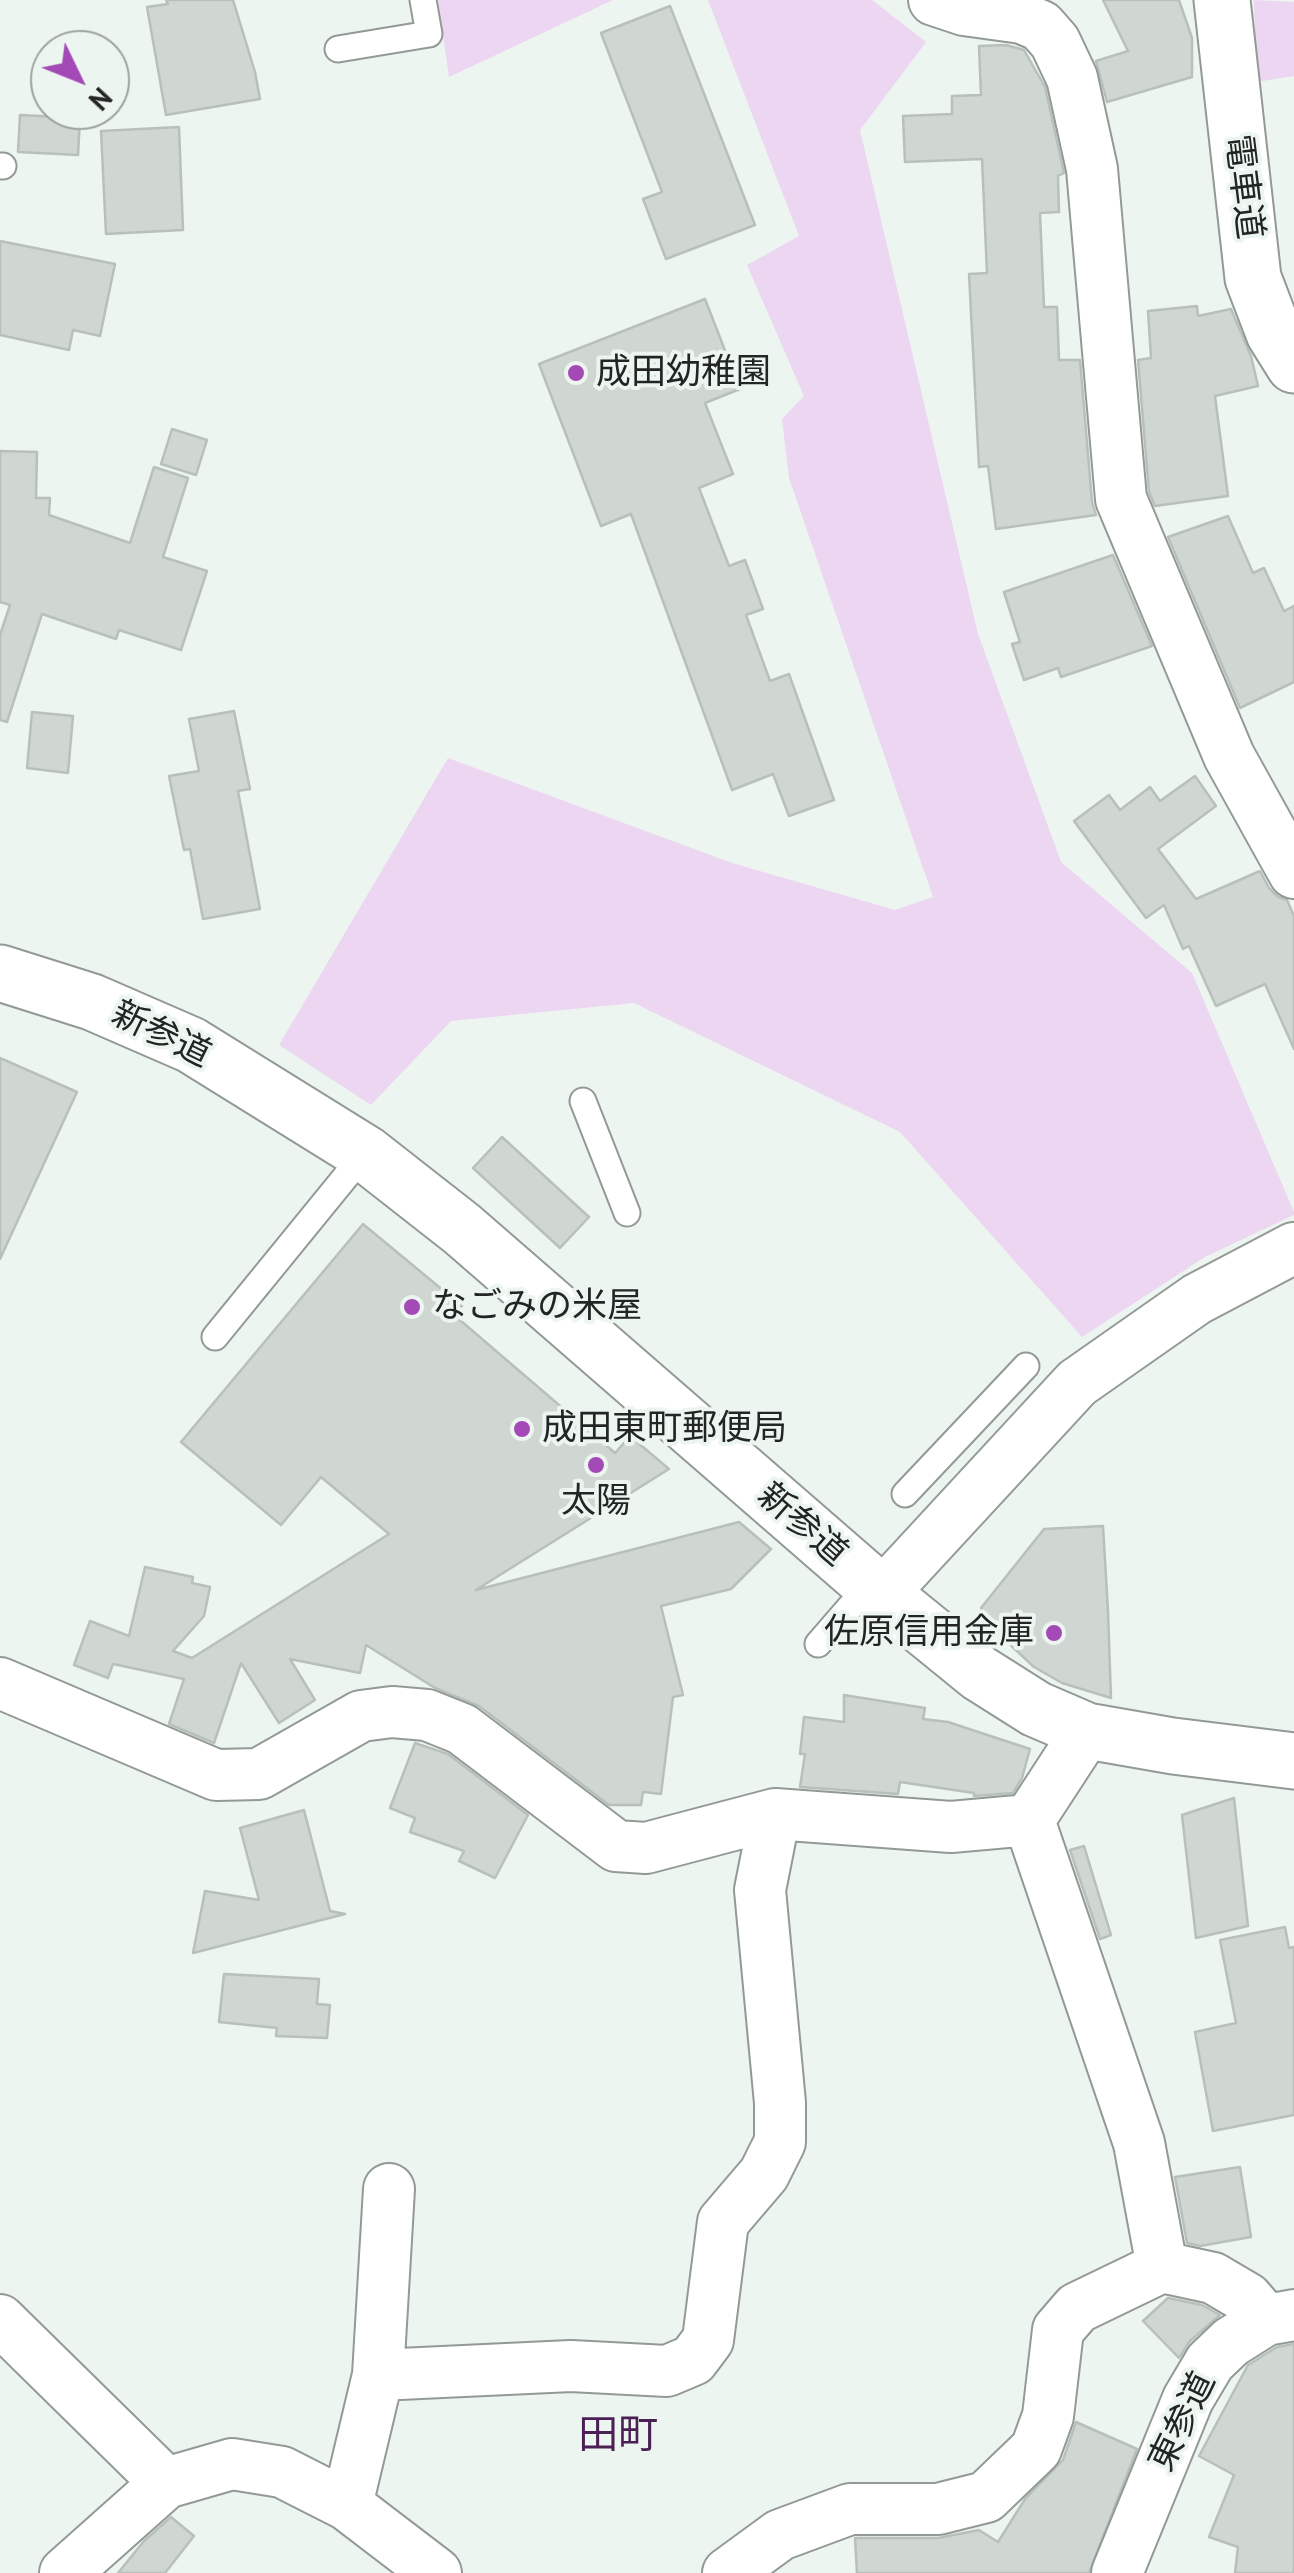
<!DOCTYPE html>
<meta charset="utf-8">
<style>
body{margin:0}
#map{position:relative;width:1294px;height:2573px;overflow:hidden;background:#edf5f0;font-family:"PT Sans",sans-serif}
canvas{display:block}
.north{position:absolute;left:30px;top:30px;width:100px;height:100px;box-sizing:border-box;background:#edf5f0;border:2px solid #9ca29e;border-radius:50%;rotate:133deg;font-size:28px;font-weight:700;line-height:40px;text-align:center;color:#222523}
.north::after{content:'';display:block;margin:auto;width:35px;height:45px;background:#a34ab6;clip-path:polygon(50% 0,100% 100%,50% 72%,0 100%)}
</style>
<div id="map">
<canvas width="1294" height="2573"></canvas>
<div class="north">N</div>
</div>
<script>
const ctx = document.querySelector('canvas').getContext('2d');
ctx.lineJoin = 'round';
function fillPath(path, color) { ctx.fillStyle = color; ctx.fill(path, 'evenodd'); }
function stroke(path, color, width, dash) { ctx.strokeStyle = color; ctx.lineWidth = width; ctx.lineCap = dash ? 'butt' : 'round'; ctx.setLineDash(dash || []); ctx.stroke(path); }
function drawText(font, color, halo, rows, align = 'center') {
  ctx.font = font + ' "PT Sans","Noto Sans JP",sans-serif'; ctx.lineWidth = 8; ctx.setLineDash([]); ctx.textBaseline = 'middle'; ctx.strokeStyle = halo; ctx.fillStyle = color; for (const [text, x, y, turn = 0] of rows) {
    ctx.save(); ctx.translate(x, y); ctx.rotate((+turn || 0) * Math.PI / 180); ctx.textAlign = isNaN(turn) ? turn : align; if (halo) ctx.strokeText(text, 0, 0); ctx.fillText(text, 0, 0); ctx.restore();
  }
}
fillPath(new Path2D(`
 M438,0H613L449,77Z
 M708,0H872L926,42L860,130L978,634L1061,862L1192,973L1294,1212V1215L1205,1257L1082,1337L900,1132L634,1003L451,1021L371,1105L279,1045L448,758L732,863L895,910L933,897L789,478L782,419L804,396L747,265L799,236Z
 M1254,0L1294,2V76L1256,82Z`), '#ecd6f1');
const building = new Path2D(`
 M166,0H233L255,72L260,99L166,115L147,7L168,4Z
 M1103,0H1179L1192,38V77L1107,102L1096,61L1128,51Z
 M670,6L755,225L666,259L643,199L662,192L601,33Z
 M1006,45L1024,50L1045,87L1064,173L1058,176L1059,212L1040,213L1044,307H1057L1059,360H1080L1092,502L1096,515L996,529L988,466L979,467L969,274L987,273L982,159L905,162L903,116L952,114V96L981,95L979,46Z
 M20,115L80,118L78,155L18,152Z
 M179,127L183,230L106,234L101,131Z
 M0,241L115,264L100,336L73,330L69,350L0,335Z
 M705,299L740,389L705,403L733,474L699,488L729,566L745,560L763,609L746,615L770,681L789,674L834,800L789,816L773,774L732,790L631,514L601,526L539,364Z
 M1197,306L1198,316L1231,309L1251,356L1258,386L1215,396L1228,496L1155,506L1149,492L1138,360L1151,358L1148,311Z
 M172,429L207,440L196,475L161,464Z
 M0,451L37,452L36,498H50L49,515L130,543L154,467L188,478L163,557L207,571L181,650L119,630L116,639L42,614L7,722L0,720V635L10,605L0,602Z
 M1228,516L1253,573L1264,568L1284,611L1294,606V682L1240,708L1168,537Z
 M1113,555L1152,646L1061,677L1058,668L1024,680L1012,644L1020,642L1004,592Z
 M234,711L250,789L238,791L260,909L203,919L190,849L184,850L169,776L199,771L189,719Z
 M32,712L73,716L68,773L27,768Z
 M1195,776L1216,806L1158,849L1196,899L1260,871L1269,888L1278,897L1287,900L1294,916V1049L1265,984L1216,1006L1189,946L1183,949L1164,905L1146,918L1074,821L1109,795L1120,810L1150,787L1160,801Z
 M0,1058L77,1092L0,1259Z
 M502,1137L589,1217L560,1248L473,1168Z
 M363,1224L462,1306L454,1315L615,1453L630,1436L669,1469L476,1590L739,1522L771,1549L731,1589L661,1606L683,1695L673,1697L661,1794L643,1792L641,1805H609L479,1706L435,1688L366,1645L360,1673L290,1659L315,1700L279,1723L241,1663L214,1743L169,1724L184,1679L113,1664L108,1678L74,1665L90,1621L129,1636L145,1567L193,1577L192,1583L210,1587L204,1616L173,1651L192,1658L389,1534L321,1477L281,1525L181,1442Z
 M1103,1526L1108,1611L1111,1698L1062,1683L1034,1667L989,1625L981,1608L1044,1529Z
 M844,1695L925,1708L923,1719L948,1722L1030,1749L1022,1778L1013,1793L974,1796V1793L900,1782L898,1794L800,1787L805,1754H800L804,1717L844,1722Z
 M415,1743L448,1754L528,1815L495,1878L459,1861L464,1851L410,1832L415,1818L390,1808Z
 M1234,1798L1248,1926L1196,1938L1182,1815Z
 M304,1810L330,1911L345,1914L193,1953L205,1891L259,1900L240,1828Z
 M1084,1846L1111,1935L1100,1939L1070,1850Z
 M1285,1927L1289,1948L1294,1947V2115L1213,2131L1195,2032L1236,2023L1220,1940Z
 M224,1974L319,1979L317,2004L330,2005L327,2038L276,2036L277,2028L219,2022Z
 M1240,2167L1251,2237L1200,2246L1187,2243L1175,2177Z
 M1168,2298L1202,2305L1220,2315L1190,2341L1179,2358L1143,2321Z
 M1294,2344V2573H1235L1238,2547L1209,2537L1234,2475L1199,2456L1248,2365L1277,2347Z
 M1076,2422L1137,2449L1089,2573H857L855,2538H938L979,2530L998,2542L1025,2499L1063,2460Z
 M171,2517L194,2536L165,2573H118L144,2541Z`);
fillPath(building, '#d0d7d2');
stroke(building, '#b8c0ba', 2.5);
const service = new Path2D(`
 M338,49L429,34L423,0
 M0,166H3
 M583,1101L627,1213
 M215,1337L365,1153
 M905,1494L1026,1366
 M818,1644L870,1584`);
const minor = new Path2D(`
 M934,0L964,10L1022,18L1041,26L1055,42L1072,78L1092,169L1121,499L1229,756L1294,873
 M882,1594L1077,1383L1197,1299L1294,1248
 M0,1683L216,1775L259,1774L361,1716L392,1712L427,1715L462,1729L616,1846L646,1848L775,1814L951,1827L1029,1820
 M1029,1820L1139,2143L1162,2267
 M1029,1820L1087,1731
 M0,2320L166,2483
 M378,2375L571,2366L667,2371L693,2360L708,2340L723,2222L764,2174L780,2142V2103L760,1890L775,1814
 M347,2505L378,2375L389,2189
 M65,2573L166,2483L232,2464L282,2472L347,2505L436,2573
 M728,2573L780,2535L850,2509H938L986,2497L1036,2449L1048,2416L1058,2330L1077,2308L1162,2267L1213,2278L1247,2298L1266,2320
 M1117,2573L1188,2399L1210,2362L1231,2342L1266,2320L1294,2315`);
const tertiary = new Path2D(`
 M1222,0L1253,278L1274,333L1294,365
 M0,973L92,1002L191,1045L365,1153L462,1229L882,1594L979,1673L1036,1709L1087,1731L1173,1746L1294,1761`);
stroke(service, '#939a95', 29);
stroke(minor, '#939a95', 54);
stroke(tertiary, '#939a95', 59);
stroke(service, '#fff', 25);
stroke(minor, '#fff', 50);
stroke(tertiary, '#fff', 55);
for (const [x, y, r, color] of [
 [576,373,10,"#a34ab6"],
 [412,1307,10,"#a34ab6"],
 [522,1429,10,"#a34ab6"],
 [596,1465,10,"#a34ab6"],
 [1054,1633,10,"#a34ab6"]
]) { const dot = new Path2D(); dot.arc(x, y, r, 0, 2 * Math.PI); ctx.fillStyle = color; ctx.fill(dot); stroke(dot, '#edf5f0', 4); }
drawText('35px', '#222523', '#edf5f0', [
 ["電車道",1243,187,83],
 ["新参道",161,1035,26],
 ["新参道",802,1525,41],
 ["東参道",1183,2422,-64]
]);
drawText('35px', '#222523', '#edf5f0', [
 ["成田幼稚園",596,373],
 ["なごみの米屋",432,1307],
 ["成田東町郵便局",542,1429],
 ["太陽",596,1502,"center"],
 ["佐原信用金庫",1034,1633,"right"]
], 'left');
drawText('40px', '#4b2054', '#edf5f0', [
 ["田町",618,2437]
]);
</script>
